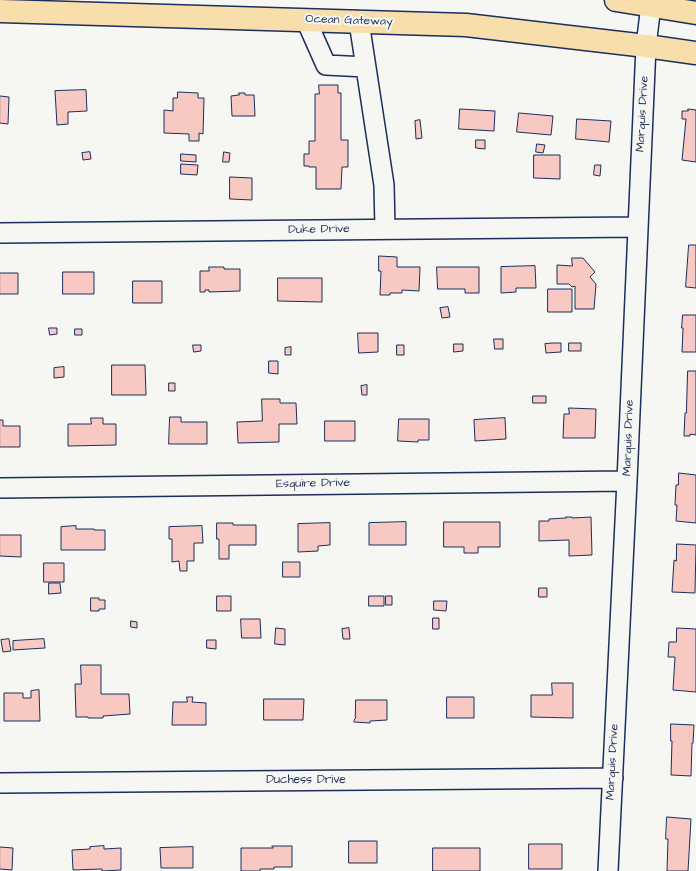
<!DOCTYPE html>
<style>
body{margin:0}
canvas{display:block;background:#f6f6f2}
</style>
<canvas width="696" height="871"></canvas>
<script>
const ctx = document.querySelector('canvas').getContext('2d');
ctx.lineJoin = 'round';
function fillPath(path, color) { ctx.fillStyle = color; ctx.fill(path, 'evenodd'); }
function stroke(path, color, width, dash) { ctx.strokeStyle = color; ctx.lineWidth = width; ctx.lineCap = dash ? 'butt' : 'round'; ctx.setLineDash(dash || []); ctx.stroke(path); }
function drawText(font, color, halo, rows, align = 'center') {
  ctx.font = font + ' "Architects Daughter",sans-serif'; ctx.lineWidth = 4; ctx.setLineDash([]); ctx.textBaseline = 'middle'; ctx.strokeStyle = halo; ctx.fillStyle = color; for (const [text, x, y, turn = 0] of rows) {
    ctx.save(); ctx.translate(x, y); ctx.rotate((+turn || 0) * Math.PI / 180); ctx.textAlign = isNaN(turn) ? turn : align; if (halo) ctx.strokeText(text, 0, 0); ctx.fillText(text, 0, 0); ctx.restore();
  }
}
const building = new Path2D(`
 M319,85H338V93H341V140H348V167H342L341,189H316V167H309V166H304V154H309V141H315V94H319Z
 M86,90L87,111L68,112V124L57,125L55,91Z
 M178,92L198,93V98H204L203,134L199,133V141H189V134L164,133V110L173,111V98H177Z
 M239,93H245V95H254L255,116H232L231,96L239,95Z
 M0,96L9,97L8,124L0,123Z
 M460,109L495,111L494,131L459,129Z
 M688,109L696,110V162L682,160L686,119H682V111H688Z
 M519,113L553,116L551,135L517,132Z
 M577,119L611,121L609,142L576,139Z
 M420,120L422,138L416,139L415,121Z
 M476,140H485V149L476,148Z
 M537,144L545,145L543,153L536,152Z
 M90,152L91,159L83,160L82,153Z
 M224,152L230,153L229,162H223Z
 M181,154L196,155V162L181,161Z
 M534,155H560V179L534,178Z
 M181,164L198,165L197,175L181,174Z
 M595,165H601L600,176L594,175Z
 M230,177L252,178V200L230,199Z
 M689,245H696V288L686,287Z
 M379,256L397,257V267H420L419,291L402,290V293H390V295H380L381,271H379Z
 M572,258H583L595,272L590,277L596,284L594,309H575V286L572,287L569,284H557V265L572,266Z
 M535,266L536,288H516V292L501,293V267Z
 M209,267H224V269H240V291L209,292V290H205V292H200V271H209Z
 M437,267H479V293H465V289H438Z
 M63,272H94V294H63Z
 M0,273H18V294H0Z
 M278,278H322V302L278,301Z
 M133,281H162V303H133Z
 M548,289H572V312H548Z
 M448,307L450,317L442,318L440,308Z
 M683,315H696V352H682L683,328H682Z
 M49,328H57V334L50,335Z
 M75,329H82V335H75Z
 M358,333H378V352L359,353Z
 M494,339H503V349H495Z
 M553,343H561V352L546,353L545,344Z
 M569,343H581V351H569Z
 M454,344H463V351L454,352Z
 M193,345H201V351L194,352Z
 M397,345H404V355H397Z
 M291,347V355H285V348Z
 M269,361H278V374L269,373Z
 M112,365H145L146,395H112Z
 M64,367V377L54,378V368Z
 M688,371H696V435L690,434V436H684L685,413H686Z
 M169,383H175V391H169Z
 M367,385V395H362L361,386Z
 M533,396H546V403H533Z
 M262,399H280V403H296L297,424H279V442L238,443L237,422L262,421Z
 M569,408L596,409L595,438H563L564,414H569Z
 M170,417H181V422H207V444H169Z
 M91,418H103V424H116V445L68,446V424H91Z
 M505,418L506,439L475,441L474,420Z
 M399,419H429V440H418V442L398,441Z
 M0,420H3V426H20V447H0Z
 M325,421H355V441H325Z
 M679,473L696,475V523L676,521L677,505H675L676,485H678Z
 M566,517H572V518L591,517L592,555L569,556V540L539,541V521H549V519L566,518Z
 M406,522V545H369V523Z
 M444,522H500V547H478V553H464V547H444Z
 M217,523H233V525H256V545H229V559H219V539H217Z
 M330,523V545L318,546V551L298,552V524Z
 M76,526V529H94V530H105V550H61V527Z
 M202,526L203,543H194V561H187V571H180L179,561L172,562V539H169V527Z
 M0,535H21V557L0,556Z
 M677,544L696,545L695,593L672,592L674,560L676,561Z
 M283,562H300V577H283Z
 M44,563H64V582H44Z
 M49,583H60L61,593L49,594Z
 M539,588H547V597H539Z
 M217,596H231V611H217Z
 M369,596H384V606H369Z
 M386,596H392V605H386Z
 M91,598H99V600H105V609H99V611H91Z
 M434,601H447L446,611L434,610Z
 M433,618H439V629H433Z
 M241,619H260L261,638H242Z
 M131,621L137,622V628L131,627Z
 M276,628L285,629V645L275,644Z
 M349,628L350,639H343L342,629Z
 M677,628L696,629V692L673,690L675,657H668L669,642H676Z
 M9,639L11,651L3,652L1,640Z
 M44,639L45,648L13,650V641Z
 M207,640H216V649L207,648Z
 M81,665H101V694H129L130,714L103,716V718H88V717H76L75,684H81Z
 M552,683H573V718L531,717V695H552Z
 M39,690L40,721H4V693H23V698H31V691Z
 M187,697H193L192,702L206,703V725H172L173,702H187Z
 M447,697H474V718H447Z
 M264,699H304L303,720H264Z
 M356,700H387V720L370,721V723L354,722V720L355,719Z
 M671,724L694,725L693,743H692L691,776L671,775L672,741H671Z
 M667,817L691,819L688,871H667L668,839H666Z
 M349,841H377V863H349Z
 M529,844H562V869H529Z
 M104,846V849L121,848V870L102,871V869L73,870L72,850L90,849V847Z
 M272,846H292V867H274V869H260V871H241V848H273Z
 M0,847L13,848L12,870L0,869Z
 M193,847V868H161L160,848Z
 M433,848H480V871H433Z`);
fillPath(building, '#f8c8c2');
stroke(building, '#1b2f5e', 1);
const minor = new Path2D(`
 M306,20L326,65L366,67
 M359,22L384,185L385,229
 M0,233L638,227
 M0,488L627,481
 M0,783L613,778
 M608,871L627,481L646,46L651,5`);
const major = new Path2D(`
 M616,0L696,13
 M0,11L466,25L646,46L696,53`);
stroke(minor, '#1b2f5e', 22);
stroke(major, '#1b2f5e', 25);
stroke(minor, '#f6f6f2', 19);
stroke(major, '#f8deab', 22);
drawText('12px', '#1b2f5e', '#f6f6f2', [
 ["Ocean Gateway",349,21,2],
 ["Marquis Drive",643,114,-87],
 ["Duke Drive",319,230,-1],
 ["Marquis Drive",629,438,-88],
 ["Esquire Drive",313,484,-1],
 ["Marquis Drive",613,762,-87],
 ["Duchess Drive",306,780]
]);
</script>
